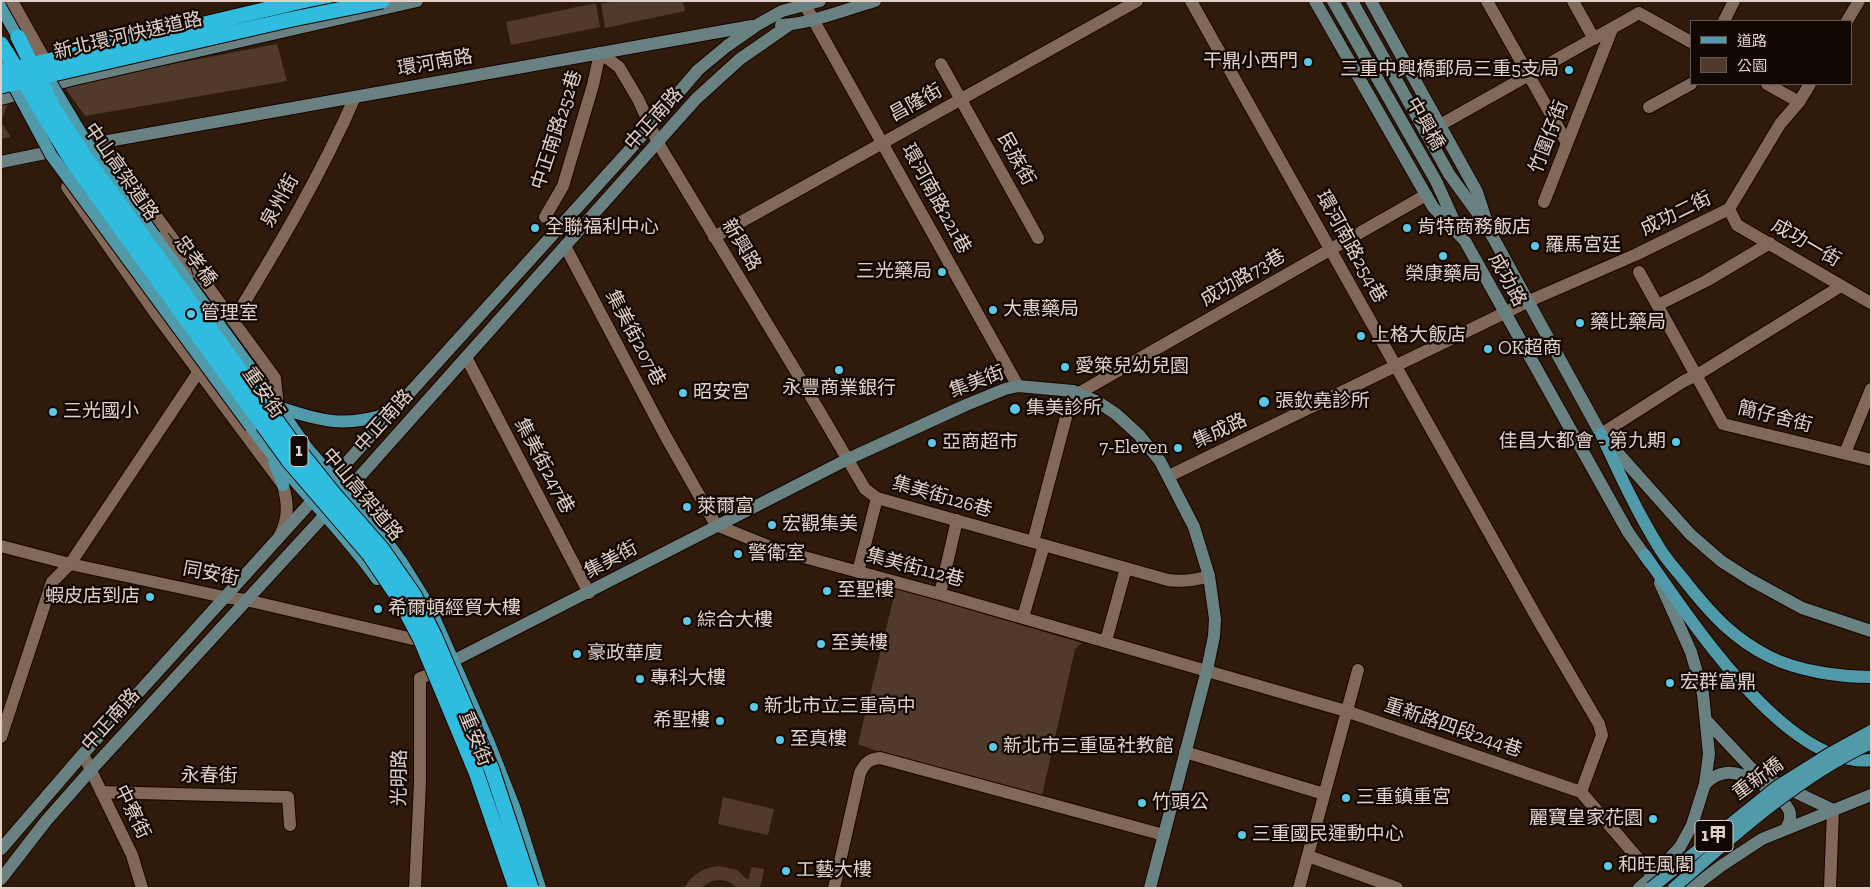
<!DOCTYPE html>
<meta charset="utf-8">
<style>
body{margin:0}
#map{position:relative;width:1872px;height:889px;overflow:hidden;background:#2f1a0b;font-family:"Zilla Slab","Noto Sans TC",serif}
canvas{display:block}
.frame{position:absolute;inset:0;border:2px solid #e1d1c8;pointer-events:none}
.legend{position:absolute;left:1690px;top:20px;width:162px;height:65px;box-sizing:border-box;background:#110703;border:1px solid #645852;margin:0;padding:6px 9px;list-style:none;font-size:15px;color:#e1d1c8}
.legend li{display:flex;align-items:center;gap:10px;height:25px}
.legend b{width:25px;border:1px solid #645852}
</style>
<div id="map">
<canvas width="1872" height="889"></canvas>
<div class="frame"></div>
<ul class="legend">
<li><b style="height:6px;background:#519aa9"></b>道路</li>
<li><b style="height:14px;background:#513a2b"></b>公園</li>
</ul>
</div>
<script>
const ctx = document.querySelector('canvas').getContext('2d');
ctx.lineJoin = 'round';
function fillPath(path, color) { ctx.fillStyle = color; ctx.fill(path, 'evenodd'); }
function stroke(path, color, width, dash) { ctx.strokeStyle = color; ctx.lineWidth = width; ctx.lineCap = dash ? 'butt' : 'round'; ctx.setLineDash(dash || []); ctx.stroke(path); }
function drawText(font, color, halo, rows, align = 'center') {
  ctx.font = font + ' "Zilla Slab","Noto Sans TC",serif'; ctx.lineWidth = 4.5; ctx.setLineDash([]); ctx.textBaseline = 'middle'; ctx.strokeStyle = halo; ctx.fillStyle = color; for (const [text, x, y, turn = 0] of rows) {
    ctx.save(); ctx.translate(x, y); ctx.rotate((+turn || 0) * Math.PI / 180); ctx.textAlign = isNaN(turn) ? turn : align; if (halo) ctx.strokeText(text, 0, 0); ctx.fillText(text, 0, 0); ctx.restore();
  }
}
fillPath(new Path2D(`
 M614,1H683L685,11L605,28L601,4Z
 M596,3L600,27L511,45L506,22Z
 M277,44L287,81L85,116L63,85Z
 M8,103L1,122L11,137L1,139V104Z
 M896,588L1082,643L1075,649L1042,795L929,771L858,744Z
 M723,797L774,809L768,835L718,824Z
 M720,866L737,870L748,880L752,867L764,869L760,888H737C725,877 713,878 701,888H684C693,874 703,867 720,866Z`), '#513a2b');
const street = new Path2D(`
 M1191,1L1541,625L1599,724L1602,735L1581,792
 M1487,1L1567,143
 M1573,1L1594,39
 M805,5L1018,386
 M1639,13L1691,42
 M1724,21L1734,1
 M1847,21L1859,1
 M941,64L1038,238
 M1767,84L1799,102
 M1649,107L1691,84
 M1440,125L1639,13
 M89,149L115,160L275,378L278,407
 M67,187L158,317L283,485C288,503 289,518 280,535
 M1544,202L1612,29
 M1729,209L1737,225L1871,303
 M545,217L563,186L593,85L600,53L619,67L638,99L658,143L797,373L865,489L877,498L1168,580C1183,582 1194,581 1209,576
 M714,237L1137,1
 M565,246L666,437L716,525L778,550L940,594L1346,711L1581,792L1653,876
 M1639,272L1723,424L1871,460
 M1658,305L1706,281L1770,243
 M233,321C277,249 321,175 355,97
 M466,357L589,593
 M1079,393L1426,195
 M1601,434L1684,381L1697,375L1841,286
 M1845,453L1871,389
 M1169,476L1529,301L1635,255L1729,209L1780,124L1799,102L1810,84
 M1033,542L1073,391
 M1,546L70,564L224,597L246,600L413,639
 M858,572L877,498
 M940,594L957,520
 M1023,617L1044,545
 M1106,641L1126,568
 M1,737L52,582L70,564L199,371
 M1185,752L1324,794
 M83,754L132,855L142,888
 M101,792L288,797L290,825
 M1308,856L1397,888
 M415,888L420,783V678L428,675
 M834,888L860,773C865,763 869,759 880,758L1164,835
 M1299,888L1358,670
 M1830,888L1833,810`);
const secondary = new Path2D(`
 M1315,1L1426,195L1433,207L1465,241L1628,532L1650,563
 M1333,1L1436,181L1456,225
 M1352,1L1449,174L1481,218
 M1371,1L1477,192L1490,232L1601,434L1690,534L1721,561L1749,579L1802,608L1871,631
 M781,25C809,24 847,9 875,1
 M1,99L71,80L417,1
 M80,146L752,26
 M1,162L60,150
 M445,665L848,459L966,405L1005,389L1018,386L1073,391L1098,402L1116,414L1139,435L1160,461L1194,527L1209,576L1215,619L1214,636L1207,670L1150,888
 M1706,720L1751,768L1768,779L1833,810
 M1705,784C1712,778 1717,774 1726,773C1745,771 1780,793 1789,810C1792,817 1789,823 1786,829
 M1,849L83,754L633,146L698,70L727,46L757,25L782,11L820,1
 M1,879L46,821L91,770L345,493L696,99L740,59L789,25
 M1639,888L1653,876L1680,847L1692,825L1705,784L1709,754L1703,694L1691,652L1660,583
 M1692,888L1721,866L1762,839L1871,795`);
const primary = new Path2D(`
 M1,7L18,37
 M263,385L307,448L379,531L401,561L430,608L489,743L515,809L540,888
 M278,407C321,421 347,429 391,412
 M251,427C289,480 339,525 377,579
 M1601,434C1619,473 1637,512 1660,549C1668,562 1679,573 1688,585C1713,616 1734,639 1770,657C1798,671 1840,677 1871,677
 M274,462L283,485
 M1645,555C1688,616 1787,770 1871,760`);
const highway = new Path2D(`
 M300,10L340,1`);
stroke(street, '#160400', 14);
stroke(secondary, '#160400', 14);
stroke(primary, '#160400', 14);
stroke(highway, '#160400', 17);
stroke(street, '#826858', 12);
stroke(secondary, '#698180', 12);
stroke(primary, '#519aa9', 12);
stroke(highway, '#30bcdf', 15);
const streetBridge = new Path2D(`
 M12,1L50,69
 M163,237L182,262L187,277`);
const primaryBridge = new Path2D(`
 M1,62L51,155L251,427
 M42,68L85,140L263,385
 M1651,888L1778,786L1829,754L1871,731
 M1674,888C1733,836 1799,776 1871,743`);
const highwayBridge = new Path2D(`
 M18,37L54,109L85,157L289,438L333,493L382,549L414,595L434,635L492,770L531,888
 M1,44C26,82 47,123 72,161L289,461L369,554L400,600L421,640L476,772L516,888
 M1,72L302,1
 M1,86L288,20L382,1`);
stroke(streetBridge, '#160400', 14, []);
stroke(primaryBridge, '#160400', 14, []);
stroke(highwayBridge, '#160400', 17, []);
stroke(streetBridge, '#826858', 12);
stroke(primaryBridge, '#519aa9', 12);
stroke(highwayBridge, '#30bcdf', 15);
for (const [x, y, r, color] of [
 [1308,62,5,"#5bc8e6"],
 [1569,70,5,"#5bc8e6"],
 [535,228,5,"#5bc8e6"],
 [1407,228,5,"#5bc8e6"],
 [1535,246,5,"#5bc8e6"],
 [1443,256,5,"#5bc8e6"],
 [942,272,5,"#5bc8e6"],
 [993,310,5,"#5bc8e6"],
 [191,314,5,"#5bc8e6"],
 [1580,323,5,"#5bc8e6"],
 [1361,336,5,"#5bc8e6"],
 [1488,349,5,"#5bc8e6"],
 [1065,367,5,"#5bc8e6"],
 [839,370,5,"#5bc8e6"],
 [683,393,5,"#5bc8e6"],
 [1264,402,6,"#5bc8e6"],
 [1015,409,6,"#5bc8e6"],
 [53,412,5,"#5bc8e6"],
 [1676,442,5,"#5bc8e6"],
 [932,443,5,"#5bc8e6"],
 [1178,448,5,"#5bc8e6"],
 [687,507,5,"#5bc8e6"],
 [772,525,5,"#5bc8e6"],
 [738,554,5,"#5bc8e6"],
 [827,591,5,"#5bc8e6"],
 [150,597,5,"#5bc8e6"],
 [378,609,5,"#5bc8e6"],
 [687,621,5,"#5bc8e6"],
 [821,644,5,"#5bc8e6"],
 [577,654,5,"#5bc8e6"],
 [640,679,5,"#5bc8e6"],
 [1670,683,5,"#5bc8e6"],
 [754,707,5,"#5bc8e6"],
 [720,721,5,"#5bc8e6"],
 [780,740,5,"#5bc8e6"],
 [993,747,5,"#5bc8e6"],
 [1346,798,5,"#5bc8e6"],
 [1142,803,5,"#5bc8e6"],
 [1653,819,5,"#5bc8e6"],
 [1242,835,5,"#5bc8e6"],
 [1608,866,5,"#5bc8e6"],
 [786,871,5,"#5bc8e6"]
]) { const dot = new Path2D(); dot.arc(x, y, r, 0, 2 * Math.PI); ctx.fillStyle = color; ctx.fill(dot); stroke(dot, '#110703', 2); }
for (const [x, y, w] of [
 [299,451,18],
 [1714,836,38]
]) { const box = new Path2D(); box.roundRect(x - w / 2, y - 15.5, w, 31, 4); ctx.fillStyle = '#110703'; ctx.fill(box); stroke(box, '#e1d1c8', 1); }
drawText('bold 18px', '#e1d1c8', null, [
 ["1",299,451],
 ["1甲",1714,836]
]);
drawText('19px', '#e1d1c8', '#110703', [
 ["新北環河快速道路",128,36,-13],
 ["環河南路",435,63,-10],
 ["昌隆街",916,103,-29],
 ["中正南路",654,119,-48],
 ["中興橋",1425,124,60],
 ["中正南路252巷",557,130,-72],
 ["竹圍仔街",1549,137,-69],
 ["民族街",1016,159,61],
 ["中山高架道路",121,172,55],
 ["環河南路221巷",936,199,61],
 ["泉州街",280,201,-61],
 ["成功二街",1676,214,-26],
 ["成功一街",1806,243,30],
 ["新興路",741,245,59],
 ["環河南路254巷",1351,247,61],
 ["忠孝橋",195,261,54],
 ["成功路73巷",1243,278,-30],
 ["成功路",1507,280,61],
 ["集美街207巷",635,338,62],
 ["集美街",977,382,-21],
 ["重安街",263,393,55],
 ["簡仔舍街",1775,417,14],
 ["中正南路",384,421,-48],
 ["集成路",1220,431,-25],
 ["集美街247巷",544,466,62],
 ["中山高架道路",362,495,50],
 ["集美街126巷",942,497,16],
 ["集美街",611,560,-28],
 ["集美街112巷",915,568,15],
 ["同安街",211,574,11],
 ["中正南路",111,720,-48],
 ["重新路四段244巷",1453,728,19],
 ["重安街",475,739,68],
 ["永春街",209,776,1],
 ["光明路",400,778,-89],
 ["重新橋",1758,779,-36],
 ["中寮街",132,812,64]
]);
drawText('19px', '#e1d1c8', '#110703', [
 ["干鼎小西門",1298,62,"right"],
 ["三重中興橋郵局三重5支局",1559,70,"right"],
 ["全聯福利中心",545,228],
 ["肯特商務飯店",1417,228],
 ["羅馬宮廷",1545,246],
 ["三光藥局",932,272,"right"],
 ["榮康藥局",1443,275,"center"],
 ["大惠藥局",1003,310],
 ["管理室",201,314],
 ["藥比藥局",1590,323],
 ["上格大飯店",1371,336],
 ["OK超商",1498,349],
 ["愛箂兒幼兒園",1075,367],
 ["永豐商業銀行",839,389,"center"],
 ["昭安宮",693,393],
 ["張欽堯診所",1275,402],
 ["集美診所",1026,409],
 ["三光國小",63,412],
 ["佳昌大都會 - 第九期",1666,442,"right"],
 ["亞商超市",942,443],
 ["7-Eleven",1168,448,"right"],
 ["萊爾富",697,507],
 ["宏觀集美",782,525],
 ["警衛室",748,554],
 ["至聖樓",837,591],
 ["蝦皮店到店",140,597,"right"],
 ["希爾頓經貿大樓",388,609],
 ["綜合大樓",697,621],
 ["至美樓",831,644],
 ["豪政華廈",587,654],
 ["專科大樓",650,679],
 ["宏群富鼎",1680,683],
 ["新北市立三重高中",764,707],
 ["希聖樓",710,721,"right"],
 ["至真樓",790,740],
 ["新北市三重區社教館",1003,747],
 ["三重鎮重宮",1356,798],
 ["竹頭公",1152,803],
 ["麗寶皇家花園",1643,819,"right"],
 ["三重國民運動中心",1252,835],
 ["和旺風閣",1618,866],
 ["工藝大樓",796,871]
], 'left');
</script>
